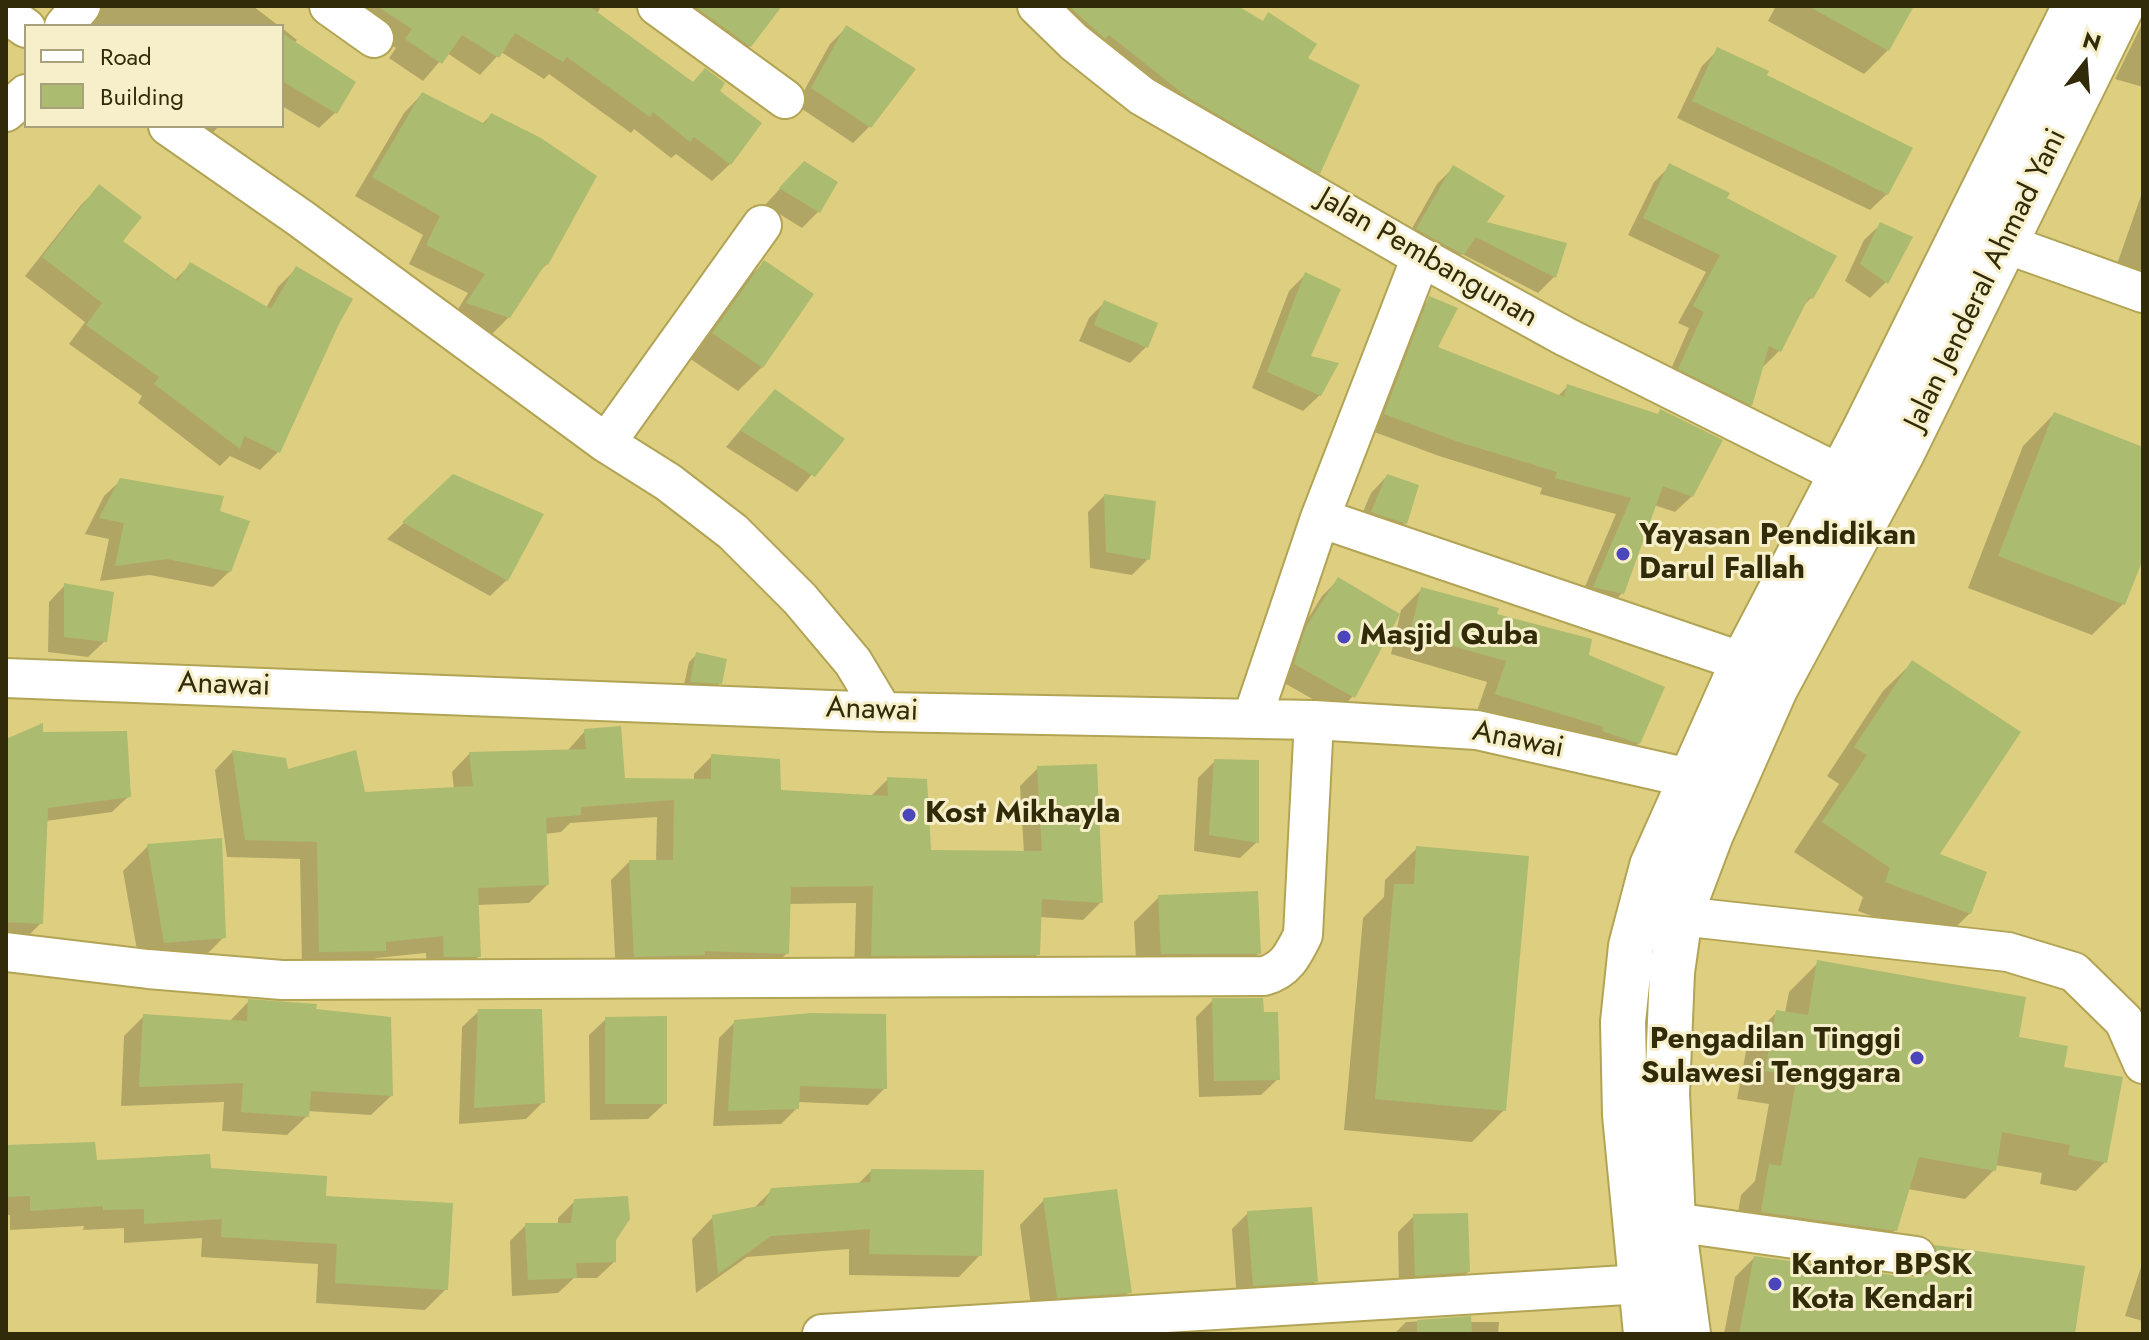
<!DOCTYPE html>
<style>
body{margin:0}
#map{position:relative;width:2149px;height:1340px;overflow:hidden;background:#decf80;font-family:Jost,sans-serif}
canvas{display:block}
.frame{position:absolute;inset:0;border:8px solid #312b09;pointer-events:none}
.legend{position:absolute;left:24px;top:24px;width:260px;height:104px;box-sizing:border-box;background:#f6efc9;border:2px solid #a7a17c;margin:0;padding:10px 14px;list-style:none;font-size:24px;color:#312b09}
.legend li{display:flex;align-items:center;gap:16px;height:40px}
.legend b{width:40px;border:2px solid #a7a17c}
.north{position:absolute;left:2045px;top:24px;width:80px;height:80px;-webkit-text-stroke:6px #f6efc9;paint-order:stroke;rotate:17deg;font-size:22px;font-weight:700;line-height:32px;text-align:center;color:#312b09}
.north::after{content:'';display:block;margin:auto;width:28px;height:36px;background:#312b09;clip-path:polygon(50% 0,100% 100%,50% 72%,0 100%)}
</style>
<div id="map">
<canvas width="2149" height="1340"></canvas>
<div class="frame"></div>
<ul class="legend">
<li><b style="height:10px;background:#fff"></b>Road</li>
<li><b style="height:22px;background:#abbb70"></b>Building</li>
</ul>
<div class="north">N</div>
</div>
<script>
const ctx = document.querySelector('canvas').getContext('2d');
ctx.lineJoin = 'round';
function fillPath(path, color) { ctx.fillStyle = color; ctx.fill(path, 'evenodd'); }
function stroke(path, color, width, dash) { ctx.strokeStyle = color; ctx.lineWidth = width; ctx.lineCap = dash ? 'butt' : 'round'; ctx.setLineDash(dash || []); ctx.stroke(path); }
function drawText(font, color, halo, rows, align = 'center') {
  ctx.font = font + ' Jost,sans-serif'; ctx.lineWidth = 6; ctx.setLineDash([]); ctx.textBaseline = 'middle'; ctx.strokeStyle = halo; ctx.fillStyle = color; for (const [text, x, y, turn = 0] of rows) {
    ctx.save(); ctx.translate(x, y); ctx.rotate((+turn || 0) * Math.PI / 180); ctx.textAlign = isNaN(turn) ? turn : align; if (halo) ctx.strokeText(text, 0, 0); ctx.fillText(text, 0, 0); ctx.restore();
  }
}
fillPath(new Path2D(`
 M90,6H253L279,26H86Z
 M329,6H601L597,14L692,84L717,92L730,164L712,181L676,154L671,158L634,129L631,133L549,74L544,79L501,52L480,75L447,53L423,81L389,58L396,48Z
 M653,6H775L750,46L732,64Z
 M1032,6H1235L1306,59L1319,172L1301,190Z
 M1776,6H1912L1888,50L1864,74L1768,21Z
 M2143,22V87L2115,79Z
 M282,28L297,40L294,43L336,112L319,128L282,106Z
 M846,28L913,70L869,127L853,143L796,105L830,44Z
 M1718,50L1887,194L1870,210L1677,118L1702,66Z
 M422,94L482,124L491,115L547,264L538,273L509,317L490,336L450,322L468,293L409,264L423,235L355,196L404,113Z
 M186,126H219L207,139Z
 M1670,166L1725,199L1811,298L1801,308L1779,351L1763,367L1751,405L1735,421L1664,385L1689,328L1678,323L1706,272L1628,235L1654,182Z
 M1453,168L1484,223L1565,245L1554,277L1538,293L1462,254L1446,270L1402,246L1437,184Z
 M788,180L835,183L818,212L802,228L765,205Z
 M99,187L120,242L174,281L190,265L266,308L278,287L296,269L278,452L260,470L230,456L220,466L138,403L142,396L69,344L85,322L25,276L81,205Z
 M2143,190V278L2115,270Z
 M1881,224L1886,282L1870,298L1845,281L1864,240Z
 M764,262L762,367L738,391L689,358L740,287Z
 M1305,275L1308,357L1320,395L1303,411L1252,388L1289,291Z
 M1430,299L1436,348L1557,397L1568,386L1692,496L1675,512L1654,505L1622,593L1606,610L1578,603L1616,514L1540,494L1542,488L1439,456L1369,430L1414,315Z
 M1105,302L1146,347L1130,363L1079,341L1089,318Z
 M759,408L842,439L797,492L726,447Z
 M2054,414L2143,449V553L2123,604L2092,635L1968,588L2023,446Z
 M453,476L507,580L490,596L387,539Z
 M1387,476L1405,523L1389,540L1356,528L1371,493Z
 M121,480L217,512L230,571L213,587L150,575L100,581L109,539L85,534L104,496Z
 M1104,496L1148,559L1132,575L1090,568L1088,512Z
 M1338,580L1353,696L1337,713L1279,680L1291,646L1322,596Z
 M65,585L105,641L88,657L48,652L49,602Z
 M1421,590L1494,616L1586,656L1639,743L1618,764L1476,714L1487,682L1391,654L1401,610Z
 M696,655L720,683L713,691L683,689L689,662Z
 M1912,663L1937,855L1970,913L1941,942L1858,911L1863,897L1794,852L1839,784L1827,776L1883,691Z
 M585,731L623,780L694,781V774L712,756L779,792L870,797L888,779L929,852L1024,853L1020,786L1038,768L1101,902L1083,920L1040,917L1038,954L1020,972L854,973L856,903L789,904L787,953L769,971L616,974L611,880L629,862H656L657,817L570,823L561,832L545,834L547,885L529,903L477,905L479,956L461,974L427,975L426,953L376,958L366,969H302L300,859L227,857L215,770L232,752L287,772L363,794L454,789L452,772L469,754L567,751Z
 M41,734L129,796L112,812L46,821L41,923L25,939L6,938V741Z
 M1215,761L1257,842L1240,858L1194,851L1198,778Z
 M148,846L224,937L199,962L140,967L123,871Z
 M1417,848L1504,1110L1472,1142L1344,1130L1363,918L1384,897L1385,880Z
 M1159,897L1259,953L1235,977L1137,978L1134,922Z
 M1818,963L2017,1039L2062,1069L2105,1162L2076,1191L2040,1184L2042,1173L1995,1165L1994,1170L1965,1199L1908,1189L1895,1230L1866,1259L1733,1241L1741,1195L1755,1181L1769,1104L1737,1099L1748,1041L1777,1012L1785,1013L1789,992Z
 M1213,1000L1278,1079L1261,1095L1199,1097L1196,1017Z
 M249,1001L314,1011L391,1096L371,1115L307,1111V1116L287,1135L222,1131L224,1102L121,1106L124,1036L144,1016L229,1022Z
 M479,1011L543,1102L526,1119L459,1124L462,1027Z
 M606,1019L665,1103L648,1119L590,1120L589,1035Z
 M735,1022L885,1088L868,1105L797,1102V1108L781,1124L713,1126L719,1038Z
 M6,1147L96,1162L210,1170L324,1198L446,1289L425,1310L316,1303L318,1264L201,1257L202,1238L124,1243V1228L83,1230L84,1226L10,1230V1215H6Z
 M871,1171L980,1255L959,1277L849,1275V1249L747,1257L696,1293L692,1239L713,1217L753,1209L772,1190L857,1185Z
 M1044,1200L1129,1292L1105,1317L1033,1321L1020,1225Z
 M575,1201L615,1239L614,1262L597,1278H574L558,1293L512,1296L510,1241L526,1225H558V1218Z
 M1248,1213L1316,1281L1299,1297L1237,1301L1232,1229Z
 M1414,1216L1468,1272L1451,1288L1399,1291L1398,1232Z
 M1935,1247L2073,1334H1724L1735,1277L1754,1258L1919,1279L1916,1266Z
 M2143,1261V1321L2125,1316Z
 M1469,1319V1322H1499L1498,1334H1394L1406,1322Z`), '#0003');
fillPath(new Path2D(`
 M377,6H589L693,82L705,68L725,83L720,91L762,123L731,165L694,137L690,142L653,112L650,117L567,57L563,62L515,33L499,58L462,35L442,64L405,39L412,29Z
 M694,6H782L751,47Z
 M1069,6H1238L1263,21L1268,12L1317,44L1308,58L1360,85L1320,174L1186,96L1109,35L1105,39Z
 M1808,6H1914L1889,51Z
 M846,25L916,69L871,128L811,88Z
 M282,33L356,82L337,114L282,81Z
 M1717,47L1769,71L1767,75L1913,148L1888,195L1825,163L1692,101Z
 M422,92L485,124L491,113L541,138L597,176L548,265L546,263L510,318L466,303L485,274L426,245L440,216L372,177Z
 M804,161L838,182L820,213L779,188Z
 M1669,163L1730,193L1727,198L1837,256L1813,299L1809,297L1781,352L1769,346L1752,406L1678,369L1704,312L1693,306L1720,255L1643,218Z
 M1453,165L1505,196L1487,222L1567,243L1556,278L1476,237L1464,255L1416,229Z
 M99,184L142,217L123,241L178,281L190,262L271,309L296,266L353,299L339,324L280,453L244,436L240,449L154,384L159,377L86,325L102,303L42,257Z
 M1880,222L1913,237L1888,284L1860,264Z
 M764,260L814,294L763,368L712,333Z
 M1305,272L1341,289L1311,356L1339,363L1321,396L1267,372Z
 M1429,296L1458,308L1438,347L1564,397L1567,384L1658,414L1660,409L1723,440L1693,497L1663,486L1624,594L1593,587L1631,498L1555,478L1557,472L1456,441L1384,414Z
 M1104,300L1158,323L1148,348L1094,325Z
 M775,389L845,439L815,477L740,430Z
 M2054,412L2143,447V559L2125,605L1998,556Z
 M453,474L544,514L508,581L402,522Z
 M1387,474L1419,485L1407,524L1371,512Z
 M120,478L224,496L220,511L250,521L231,572L167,559L115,566L124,523L99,518Z
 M1104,494L1156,501L1150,560L1106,552Z
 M1338,577L1400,614L1355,698L1294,664L1306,627Z
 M64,583L114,592L107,642L64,637Z
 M1421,587L1499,608L1497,614L1592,639L1589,655L1665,687L1640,744L1602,731L1604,727L1495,694L1506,661L1410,634Z
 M696,652L727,659L722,684L690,682Z
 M1912,660L2021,732L1940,854L1987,872L1971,914L1885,882L1890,868L1822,822L1867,755L1854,747Z
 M43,723V732L127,731L131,797L48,808L43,924L6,922V739Z
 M621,726L625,778L711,779V754L780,759L781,790L888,796L887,777L927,779L931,850L1042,851L1037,766L1097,764L1103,903L1042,899L1040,955L871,956L873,886L791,887L789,954L705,951V955L634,957L629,860H673L674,800L581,807V815L546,818L549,885L478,888L481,957H444L443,936L386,942V951L319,952L317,842L245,840L232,750L286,758L288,769L356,750L365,792L473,786L469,752L586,749L584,729Z
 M1214,759L1259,760V843L1209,835Z
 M222,838L226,938L164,943L147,844Z
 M1416,846L1529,856L1506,1111L1375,1099L1394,884H1414Z
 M1258,891L1261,954H1161L1158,895Z
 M1817,960L2026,997L2019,1037L2068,1046L2064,1067L2123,1077L2107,1163L2068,1155L2070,1145L2002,1132L1996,1171L1919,1157L1897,1231L1761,1212L1769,1164L1781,1166L1797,1076L1765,1071L1776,1010L1808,1015Z
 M1212,998H1263L1264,1012H1278L1280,1080L1214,1081Z
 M248,999L317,1004L316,1009L391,1017L393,1096L311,1091L309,1117L241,1112L243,1083L139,1087L143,1014L247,1021Z
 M478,1009H542L545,1103L474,1108Z
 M811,1013L886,1014L887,1089L800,1086L799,1109L728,1111L734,1020Z
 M667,1016V1104H605V1017Z
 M95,1142L97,1160L210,1154L211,1168L327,1176L326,1196L453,1203L448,1290L335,1283L337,1244L221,1237L222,1219L144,1224V1209L103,1210V1206L30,1211V1196L6,1197V1145Z
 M871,1169L984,1170L982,1256L869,1254L870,1229L771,1236L718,1274L712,1215L764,1205L771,1188L870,1182Z
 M1117,1189L1132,1293L1057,1298L1043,1198Z
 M628,1196L630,1219L616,1240V1262L576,1263L577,1278L528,1280L525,1223H571L574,1199Z
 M1312,1207L1318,1282L1253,1286L1247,1211Z
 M1468,1213L1470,1272L1415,1276L1413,1214Z
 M1934,1245L2085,1266L2075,1334H1739L1754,1256L1914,1278L1925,1276L1934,1269L1938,1258Z
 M1471,1316L1472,1334H1417V1320Z`), '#abbb70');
const minor = new Path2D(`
 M329,6L374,38
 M657,6L785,99
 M1037,6L1074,42L1142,96L1421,257L1566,337L1840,474
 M6,14L26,28
 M64,26L81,6
 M6,112L26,94
 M168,126L300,218L606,443L668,482L733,532L800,599L853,662L883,712
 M2006,244L2143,293
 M1421,257L1320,518L1743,662
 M606,443L762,225
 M6,678L883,712L1314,720L1477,730L1720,785
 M1252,719L1320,518
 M1680,916L2008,952L2074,972L2124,1021L2143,1064
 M6,952L148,969L282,980L1264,976C1286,970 1293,955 1303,935L1314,720
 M1673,1222L1916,1256
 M822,1334L1642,1284`);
const trunk = new Path2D(`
 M1646,1334L1625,1115L1623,1022L1631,946L1652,866L1743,662L1865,429L2075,6
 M1688,1334L1673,1222L1667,1093L1672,972L1680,916L1711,834L1775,689L1902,453L2122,6`);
stroke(minor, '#b2a455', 42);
stroke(trunk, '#b2a455', 48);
stroke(minor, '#fff', 38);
stroke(trunk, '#fff', 44);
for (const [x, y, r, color] of [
 [1623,554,8,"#4c46bd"],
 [1344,637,8,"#4c46bd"],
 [909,815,8,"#4c46bd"],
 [1917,1058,8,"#4c46bd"],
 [1775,1284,8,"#4c46bd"]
]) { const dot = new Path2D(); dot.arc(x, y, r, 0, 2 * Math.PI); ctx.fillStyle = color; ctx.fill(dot); stroke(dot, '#f6efc9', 3); }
drawText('30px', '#312b09', '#f6efc9', [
 ["Jalan Pembangunan",1427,259,30],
 ["Jalan Jenderal Ahmad Yani",1987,280,-64],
 ["Anawai",224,686,2],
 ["Anawai",872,711,2],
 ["Anawai",1518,741,11]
]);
drawText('bold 30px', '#312b09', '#f6efc9', [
 ["Yayasan Pendidikan",1639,537],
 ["Darul Fallah",1639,571],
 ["Masjid Quba",1360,637],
 ["Kost Mikhayla",925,815],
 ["Pengadilan Tinggi",1901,1041,"right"],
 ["Sulawesi Tenggara",1901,1075,"right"],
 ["Kantor BPSK",1791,1267],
 ["Kota Kendari",1791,1301]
], 'left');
</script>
